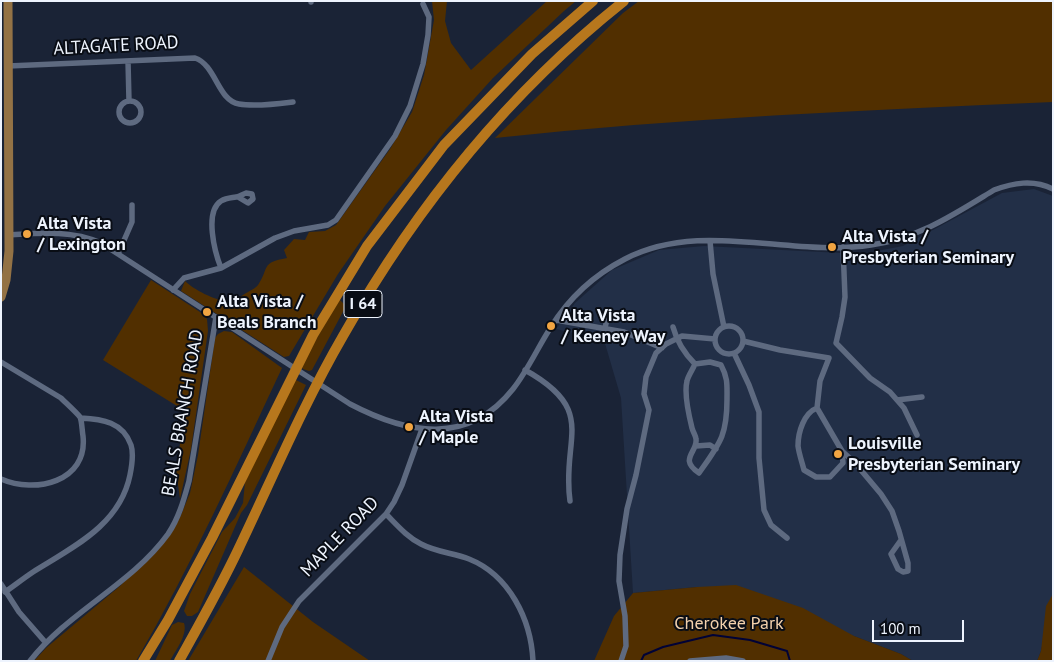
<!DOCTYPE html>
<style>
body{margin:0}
#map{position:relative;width:1054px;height:662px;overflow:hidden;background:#1a2336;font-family:"PT Sans",sans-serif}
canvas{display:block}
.frame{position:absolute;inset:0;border:2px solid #eef4fe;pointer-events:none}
.scale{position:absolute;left:872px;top:620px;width:92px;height:22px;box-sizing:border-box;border:2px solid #eef4fe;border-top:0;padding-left:6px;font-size:15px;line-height:18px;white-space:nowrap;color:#eef4fe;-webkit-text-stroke:4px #090d15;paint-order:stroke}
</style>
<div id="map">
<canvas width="1054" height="662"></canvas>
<div class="frame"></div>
<div class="scale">100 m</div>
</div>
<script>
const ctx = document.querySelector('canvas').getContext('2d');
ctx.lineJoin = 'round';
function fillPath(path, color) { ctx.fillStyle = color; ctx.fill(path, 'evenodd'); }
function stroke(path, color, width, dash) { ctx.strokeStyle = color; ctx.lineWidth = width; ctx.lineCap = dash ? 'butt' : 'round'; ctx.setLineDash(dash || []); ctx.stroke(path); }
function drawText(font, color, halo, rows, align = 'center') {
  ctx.font = font + ' "PT Sans",sans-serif'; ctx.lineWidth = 4; ctx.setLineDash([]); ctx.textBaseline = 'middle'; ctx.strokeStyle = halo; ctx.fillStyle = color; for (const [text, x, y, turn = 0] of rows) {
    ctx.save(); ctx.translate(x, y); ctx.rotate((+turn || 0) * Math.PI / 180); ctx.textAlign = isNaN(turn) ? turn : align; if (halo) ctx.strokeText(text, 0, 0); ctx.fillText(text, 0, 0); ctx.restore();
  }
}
fillPath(new Path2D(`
 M1034,189L1053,196V594L1041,651L1037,661H913L901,654L854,636L697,587L633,593L621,398L604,340L556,329L575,303L612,270L659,250L704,246L861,254L903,246L1002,193Z`), '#222f47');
fillPath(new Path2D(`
 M432,1H447L445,21L451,43L471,70L547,1H576L564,11L493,78L446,130L385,206L338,274L289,356L284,357L181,291L185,281C194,290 222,305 235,300C239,298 244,294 248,292C251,290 256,288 258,285C270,267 260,263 287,258L284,250L294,239L305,240L309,232L325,231L336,225L390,149L412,112L424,75L434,20Z
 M639,1H1053V102C867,110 680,118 495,138L623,13Z
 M151,280L200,312L207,319L208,331L191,449L180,499L176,470L185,411L103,360Z
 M339,299L346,306L312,370L309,371L303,369L301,366Z
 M224,331L232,332L282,368C236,466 191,567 136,661H34L46,648L120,586L172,531L181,515L190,493L198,455L215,338L218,334Z
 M294,379L306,385L247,505L241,513L198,612L192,616H187L184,611L190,594L222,532L235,518L243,503L245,482Z
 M244,567L313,622L370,661H188Z
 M736,585L803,608L854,636L901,654L913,661H594L614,616L633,593L697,587Z
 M1053,594V661H1037L1041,651L1046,606Z
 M178,622L184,623C188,635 175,651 170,661H155L172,625Z`), '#512f00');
stroke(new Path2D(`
 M641,661L644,655L663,647L713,635L750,640L787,651L790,661`), '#000236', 2);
stroke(new Path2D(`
 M311,1V2
 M128,61L129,101
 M8,66L195,58C216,65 218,101 239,104C255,107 277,104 293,102
 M119 112a11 11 0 1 1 22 0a11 11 0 1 1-22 0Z
 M9,235C41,233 71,230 101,243L350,404C407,434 468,446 513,389C528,370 538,347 551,327C569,298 594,275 625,259C702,219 790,258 871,245C919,238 953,215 994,190C1013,183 1033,179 1053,189
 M710,241L713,274L724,327
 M843,247L845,297L842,317L836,343L870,378L890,392L904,408L917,435
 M118,254L132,222V205
 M221,268C215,253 204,212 221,201C226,198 230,198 236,197C239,197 243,194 246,193L252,194L253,199L248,203L238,197
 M173,290L184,278L221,268L275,238L294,231L328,225L336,220L395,136L410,106L423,64L428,35L429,17L423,4
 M556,320L624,332L662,348
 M715 340a14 14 0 1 1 28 0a14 14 0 1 1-28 0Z
 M673,327C677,342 684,353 695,364
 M605,328L608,315
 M743,341L780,350L829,358L820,381L817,408L842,451L855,463L881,494L892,511L899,531L908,563V571L903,572L898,569L891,554L901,540
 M734,353L749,385L759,412V458L764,510L771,525L787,538
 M1,362L61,398C66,403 76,412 80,417C82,421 82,431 83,436C88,482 35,494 1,479
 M710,362L721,365C728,378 727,385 727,399C727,436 720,443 699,473C678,459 698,452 696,439C696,436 693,432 692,428C689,416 684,393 687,381C688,376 693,369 695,364Z
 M525,370C599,411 561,438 570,501
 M897,400L922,397
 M817,408C804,413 798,432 798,446C799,454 802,462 804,470L816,477H830L843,463L842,451
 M696,446L710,445L716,449
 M386,514C397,525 407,537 421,544C436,552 453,553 469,559C509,575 531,619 533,661
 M1,584L19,612L46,643
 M5,592C15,585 24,578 33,572C73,547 120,525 130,475C132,465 134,454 131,445C123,422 102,419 81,418
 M30,661C69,611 131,585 168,534C179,518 184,499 189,481L216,317
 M268,661L282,627L299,601L386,514L394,502L402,485L422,429
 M621,661L626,646L625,616L619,581L620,555L627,509L636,475L649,410L644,394L646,377L656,353L666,344L682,336L715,339
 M690,661L726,658L743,661`), '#5e6a80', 5.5);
stroke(new Path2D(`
 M1,297L6,280L9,251L8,1`), '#937245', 9);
stroke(new Path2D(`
 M143,661L168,620L212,538L313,335L367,246L444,145L532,54L593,1
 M179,661C199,625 220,588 238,550C272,479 303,405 343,336C416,207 507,94 624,1`), '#b7771d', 10);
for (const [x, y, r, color] of [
 [27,234,5,"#f2a542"],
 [832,247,5,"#f2a542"],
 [207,312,5,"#f2a542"],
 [551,326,5,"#f2a542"],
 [409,427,5,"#f2a542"],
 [838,454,5,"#f2a542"]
]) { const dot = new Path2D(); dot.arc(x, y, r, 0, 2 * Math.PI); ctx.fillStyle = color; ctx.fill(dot); stroke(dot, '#090d15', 2); }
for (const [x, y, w] of [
 [363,304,38]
]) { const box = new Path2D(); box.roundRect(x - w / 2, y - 13.5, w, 27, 4); ctx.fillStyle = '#090d15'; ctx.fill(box); stroke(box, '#eef4fe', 1); }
drawText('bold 16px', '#eef4fe', null, [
 ["I 64",363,304]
]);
drawText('18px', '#eef4fe', '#090d15', [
 ["ALTAGATE ROAD",116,46,-3],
 ["BEALS BRANCH ROAD",183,413,-80],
 ["MAPLE ROAD",340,537,-46]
]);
drawText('bold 18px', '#eef4fe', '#090d15', [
 ["Alta Vista",37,224],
 ["/ Lexington",37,245],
 ["Alta Vista /",842,237],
 ["Presbyterian Seminary",842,258],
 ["Alta Vista /",217,302],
 ["Beals Branch",217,323],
 ["Alta Vista",561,316],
 ["/ Keeney Way",561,337],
 ["Alta Vista",419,417],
 ["/ Maple",419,438],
 ["Louisville",848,444],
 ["Presbyterian Seminary",848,465]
], 'left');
drawText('18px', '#f3d1ac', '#090d15', [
 ["Cherokee Park",729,624]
]);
</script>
